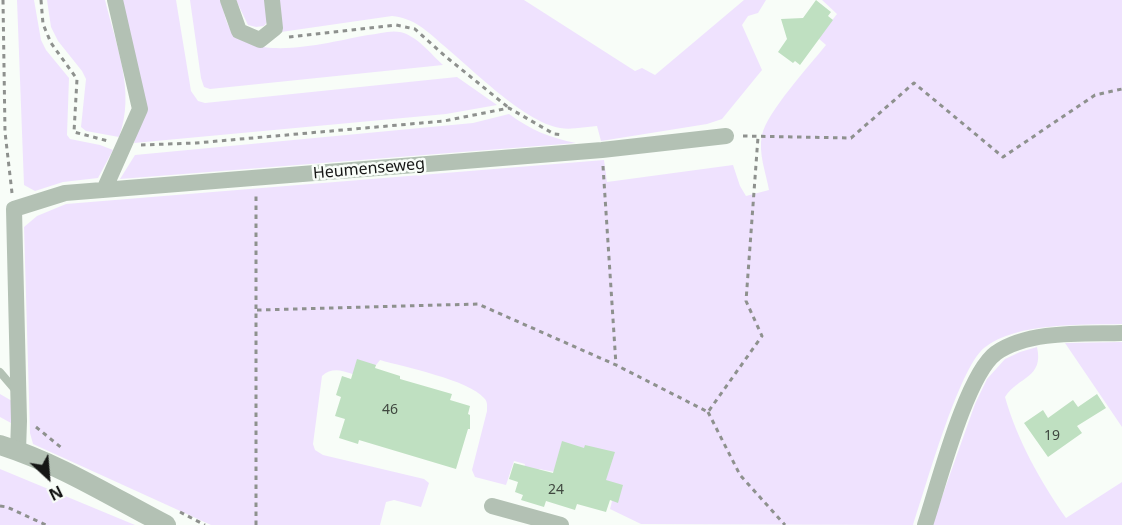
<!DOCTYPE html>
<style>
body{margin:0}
#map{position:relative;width:1122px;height:525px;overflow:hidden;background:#f8fdf8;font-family:"Noto Sans",sans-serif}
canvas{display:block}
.north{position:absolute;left:18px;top:447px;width:60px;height:60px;-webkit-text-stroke:4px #f8fdf8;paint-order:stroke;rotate:154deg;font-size:16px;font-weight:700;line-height:24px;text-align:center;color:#151615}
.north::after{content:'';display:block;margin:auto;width:21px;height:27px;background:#151615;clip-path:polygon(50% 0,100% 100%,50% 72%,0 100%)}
</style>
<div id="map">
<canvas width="1122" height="525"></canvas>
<div class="north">N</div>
</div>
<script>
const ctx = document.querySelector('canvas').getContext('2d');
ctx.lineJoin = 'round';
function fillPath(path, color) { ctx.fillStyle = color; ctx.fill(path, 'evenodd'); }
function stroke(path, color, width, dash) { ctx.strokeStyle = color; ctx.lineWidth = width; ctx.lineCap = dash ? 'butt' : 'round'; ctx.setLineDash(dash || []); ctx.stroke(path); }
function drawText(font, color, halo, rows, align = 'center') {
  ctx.font = font + ' "Noto Sans",sans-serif'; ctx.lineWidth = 5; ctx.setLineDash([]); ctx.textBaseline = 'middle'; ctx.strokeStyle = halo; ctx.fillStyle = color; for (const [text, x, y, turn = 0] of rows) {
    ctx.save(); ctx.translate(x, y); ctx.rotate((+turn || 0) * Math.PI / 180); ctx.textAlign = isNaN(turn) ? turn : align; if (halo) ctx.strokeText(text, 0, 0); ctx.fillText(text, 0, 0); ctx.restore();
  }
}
fillPath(new Path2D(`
 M17,0H34L41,40L46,50L69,78L67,135L70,139L100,145L113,150L98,178L63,182L35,191L24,185Z
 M47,0H105C116,46 136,91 119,137L86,131L81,127L86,79L82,71L58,41L51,27Z
 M120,0H176L191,91L198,101L205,103L457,77L497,105L446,114L134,143L140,122Z
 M190,0H221C224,10 225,22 231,30C255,64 333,41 368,35C378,34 390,30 400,32C416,35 431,54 443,65L210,89L204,87L201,78Z
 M236,0H268V21L264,26L256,27L248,25Z
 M278,0H524L635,71L642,68L655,75L744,0H766L758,13L748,16L742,25L762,70L722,119L707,124L601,141L597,126C585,127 571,130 560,128C524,122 471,68 443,45C427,31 414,18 392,16L281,32Z
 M822,0H1122V324C1083,325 1016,322 984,348C958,370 926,487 913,525L641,524L610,509L615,489L570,475L539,469L538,472L524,468L525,464L514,461L506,485L475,477L472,470L487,411C487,406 488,402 484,398C469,380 404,367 380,360L365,379C350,374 335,364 322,376L313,444L315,450L323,455L424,479L429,483L421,507L394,500L386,502L380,525H211L33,444L30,433L24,227L37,216L66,204L604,160L607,182L733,165L740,186L746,196L769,190C766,173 758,153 762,135C767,112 810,65 826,45L818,38L837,14Z
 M509,114C531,130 550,138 576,143L120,179L135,155L473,123Z
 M1122,342V427L1065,343Z
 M1037,347C1044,378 1019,376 1005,397C1017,440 1041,482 1066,518L1122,482V525H932L975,404L987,379L1005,359L1020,352Z
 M0,394L12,401L11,423L0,417Z
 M0,469L135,525H0Z`), '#efe2fe');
fillPath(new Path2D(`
 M816,0L831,12L828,16L833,20L800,65L795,61L793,63L778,52L787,39L781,19L803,18Z
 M357,359L376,365L375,368L400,376V379L452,394L450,400L470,406L468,414L470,415V429H468L456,469L359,440L358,444L339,438L345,419L335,416L341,397L336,395L342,376L351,379Z
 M1097,394L1106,408L1077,426L1082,433L1048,457L1024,423L1043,410L1048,418L1073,400L1078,407Z
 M562,441L584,448L585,445L615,452L606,480L623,485L618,503L610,500L606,512L577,504L575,510L546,501L544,507L521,500L523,495L515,492L518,482L509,479L514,463L553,473Z`), '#bfe0c1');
stroke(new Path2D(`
 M3,0L5,132L12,193
 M41,0L43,24L51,43L77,79L74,132L108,141
 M289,37L396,25L415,29L445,56L509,108
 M743,136L851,138L914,83L1003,157L1095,95L1122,89
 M141,145L196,143L444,121L509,108L554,134L563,135
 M603,166L616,365
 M257,310L478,304L616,365L708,412L762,336L746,301L758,137
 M708,412L740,475L785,525
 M36,427L63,449
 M0,506L7,507L46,525
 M180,512L205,525
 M256,525V194`), '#8e918e', 3, [4.5, 4.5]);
stroke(new Path2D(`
 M0,372L17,392`), '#b3c1b4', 8);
stroke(new Path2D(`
 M228,0L239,31L260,40L275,28L272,0
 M104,190L140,109L115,0
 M18,451L19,421L14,209L65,193L602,150L726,136
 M492,506L561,525
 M925,525C938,486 966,375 996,353C1029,330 1084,334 1122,333`), '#b3c1b4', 16);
stroke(new Path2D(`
 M0,445C58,463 112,497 166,525`), '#b3c1b4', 20);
drawText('14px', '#404840', null, [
 ["46",390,410],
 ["19",1052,436],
 ["24",556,490]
]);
drawText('16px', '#151615', '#f8fdf8', [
 ["Heumenseweg",369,169,-5]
]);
</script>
